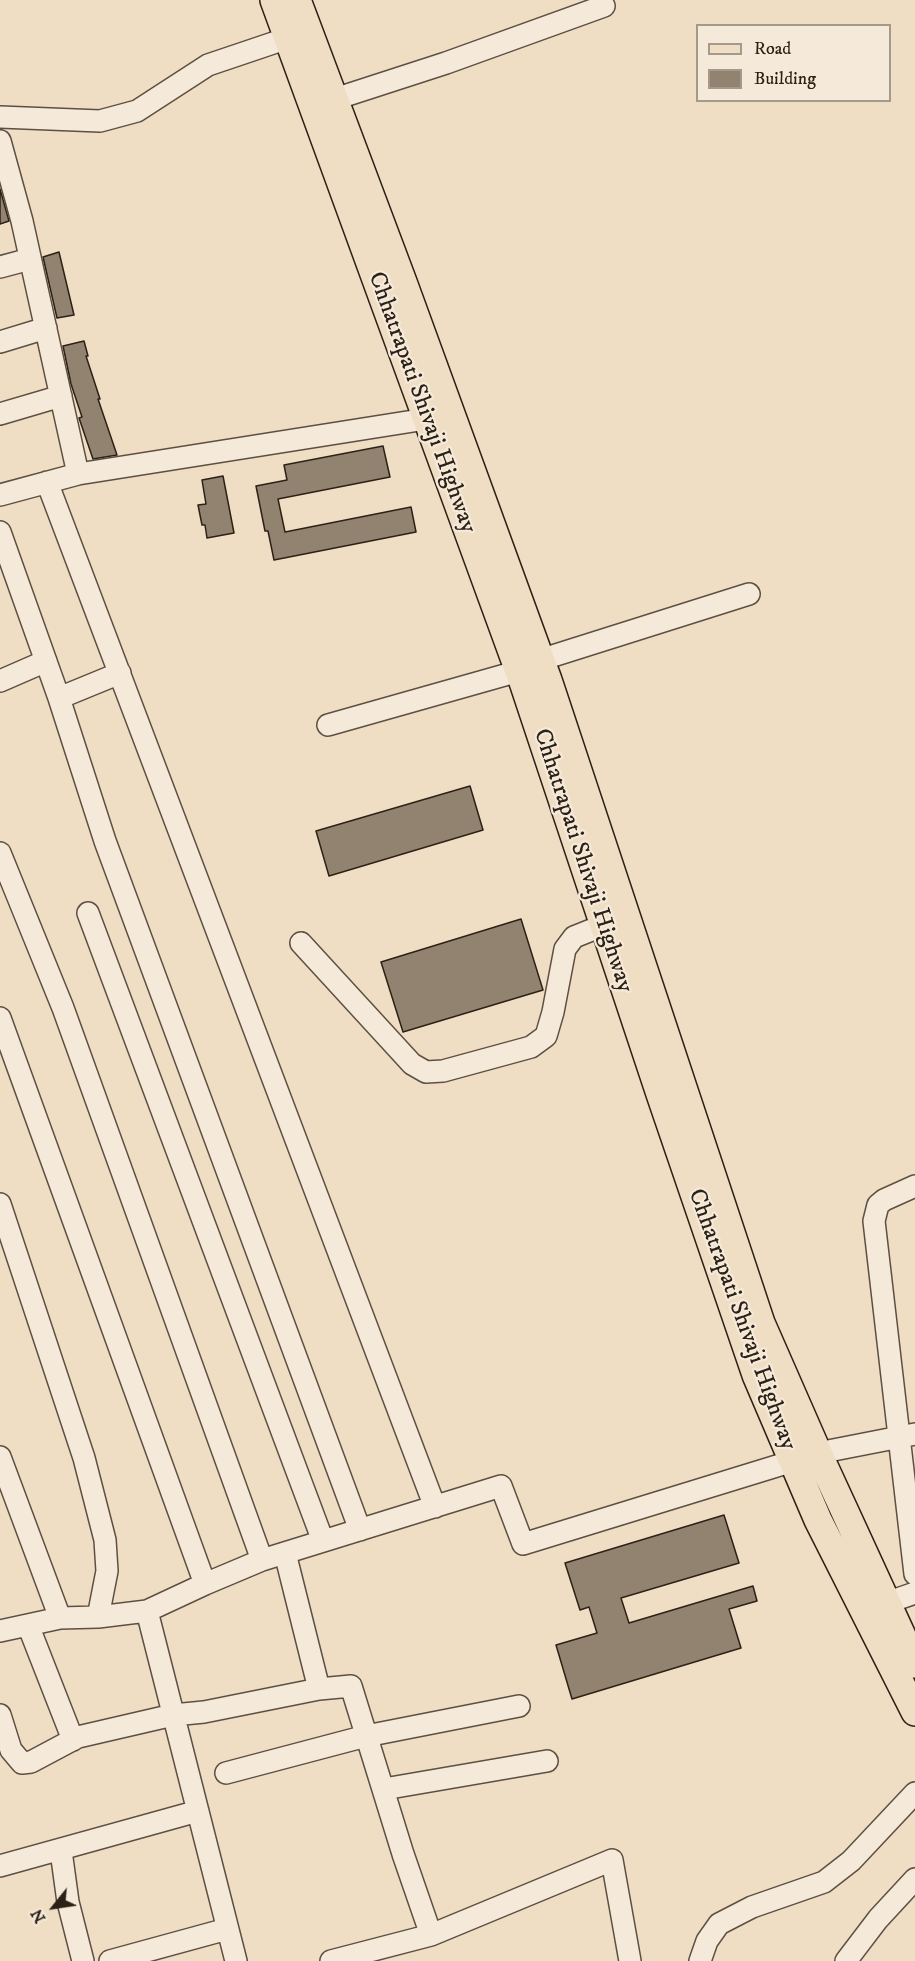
<!DOCTYPE html>
<style>
body{margin:0}
#map{position:relative;width:915px;height:1961px;overflow:hidden;background:#efddc4;font-family:"IM FELL DW Pica",serif}
canvas{display:block}
.legend{position:absolute;left:696px;top:24px;width:195px;height:78px;box-sizing:border-box;background:#f5e9d9;border:2px solid #a5998b;margin:0;padding:8px 10px;list-style:none;font-size:18px;color:#2c2116}
.legend li{display:flex;align-items:center;gap:12px;height:30px}
.legend b{width:30px;border:2px solid #a5998b}
.north{position:absolute;left:24px;top:1877px;width:60px;height:60px;-webkit-text-stroke:4px #f5e9d9;paint-order:stroke;rotate:240deg;font-size:16px;font-weight:700;line-height:24px;text-align:center;color:#2c2116}
.north::after{content:'';display:block;margin:auto;width:21px;height:27px;background:#2c2116;clip-path:polygon(50% 0,100% 100%,50% 72%,0 100%)}
</style>
<div id="map">
<canvas width="915" height="1961"></canvas>
<ul class="legend">
<li><b style="height:8px;background:#efddc4"></b>Road</li>
<li><b style="height:16px;background:#918370"></b>Building</li>
</ul>
<div class="north">N</div>
</div>
<script>
const ctx = document.querySelector('canvas').getContext('2d');
ctx.lineJoin = 'round';
function fillPath(path, color) { ctx.fillStyle = color; ctx.fill(path, 'evenodd'); }
function stroke(path, color, width, dash) { ctx.strokeStyle = color; ctx.lineWidth = width; ctx.lineCap = dash ? 'butt' : 'round'; ctx.setLineDash(dash || []); ctx.stroke(path); }
function drawText(font, color, halo, rows, align = 'center') {
  ctx.font = font + ' "IM FELL DW Pica",serif'; ctx.lineWidth = 4.5; ctx.setLineDash([]); ctx.textBaseline = 'middle'; ctx.strokeStyle = halo; ctx.fillStyle = color; for (const [text, x, y, turn = 0] of rows) {
    ctx.save(); ctx.translate(x, y); ctx.rotate((+turn || 0) * Math.PI / 180); ctx.textAlign = isNaN(turn) ? turn : align; if (halo) ctx.strokeText(text, 0, 0); ctx.fillText(text, 0, 0); ctx.restore();
  }
}
const building = new Path2D(`
 M0,189L9,221L0,224Z
 M59,252L74,315L57,318L43,257Z
 M84,341L88,356H86L100,399H98L117,455L93,459L79,418L82,417L71,384L63,346Z
 M383,446L390,477L278,499L285,532L411,507L416,532L274,560L268,531H265L256,486L287,480L284,465Z
 M223,476L234,533L207,538L205,525H202L198,505L206,504L202,480Z
 M470,786L483,830L329,876L316,831Z
 M521,919L543,990L403,1032L381,962Z
 M724,1515L739,1563L621,1598L629,1623L753,1586L757,1601L729,1609L741,1648L572,1699L556,1645L597,1633L589,1607L580,1610L565,1563Z`);
fillPath(building, '#918370');
stroke(building, '#2c2116', 1.5);
const minor = new Path2D(`
 M335,99L446,63L604,6
 M0,117L100,121L137,111L208,65L288,38
 M0,141L22,221L78,474
 M0,267L30,259
 M0,342L46,328
 M0,414L61,396
 M47,482L435,1507
 M0,495L78,474L426,419L441,414
 M0,532L59,698L105,841L360,1530
 M540,660L749,594
 M0,681L46,661
 M59,698L120,673
 M328,725L519,671
 M0,853L63,1008L262,1560
 M88,913L323,1541
 M301,943L412,1064L426,1072L443,1071L531,1047L546,1036L553,1012L565,949L574,937L604,925
 M0,1018L205,1584L147,1611L98,1617L60,1618L0,1631
 M915,1186L884,1200L878,1205L874,1221L915,1574
 M0,1204L84,1458L105,1540L107,1571L98,1617
 M818,1453L915,1434
 M0,1457L60,1618
 M285,1553L319,1689L351,1686L403,1854L431,1935L612,1860L630,1961
 M205,1584L262,1560L501,1486L523,1544L793,1461
 M886,1603L915,1593
 M147,1611L236,1961
 M28,1625L73,1740
 M0,1715L11,1750L22,1763L31,1762L78,1737L173,1715L204,1712L319,1689
 M226,1773L366,1736L519,1706
 M384,1789L547,1761
 M61,1851L68,1902L83,1961
 M0,1866L198,1811
 M110,1961L227,1929
 M331,1961L431,1935
 M700,1961L707,1941L719,1924L752,1907L824,1882L851,1861L915,1793
 M846,1961L878,1919L915,1879`);
const major = new Path2D(`
 M274,0L523,682L660,1094L756,1375L818,1520L915,1712
 M297,0L403,282L548,680L761,1323L818,1453L915,1664`);
stroke(minor, '#5d5042', 24);
stroke(major, '#2c2116', 30);
stroke(minor, '#f5e9d9', 21);
stroke(major, '#efddc4', 27);
drawText('24px', '#2c2116', '#f5e9d9', [
 ["Chhatrapati Shivaji Highway",421,403,70],
 ["Chhatrapati Shivaji Highway",582,861,72],
 ["Chhatrapati Shivaji Highway",741,1320,70]
]);
</script>
